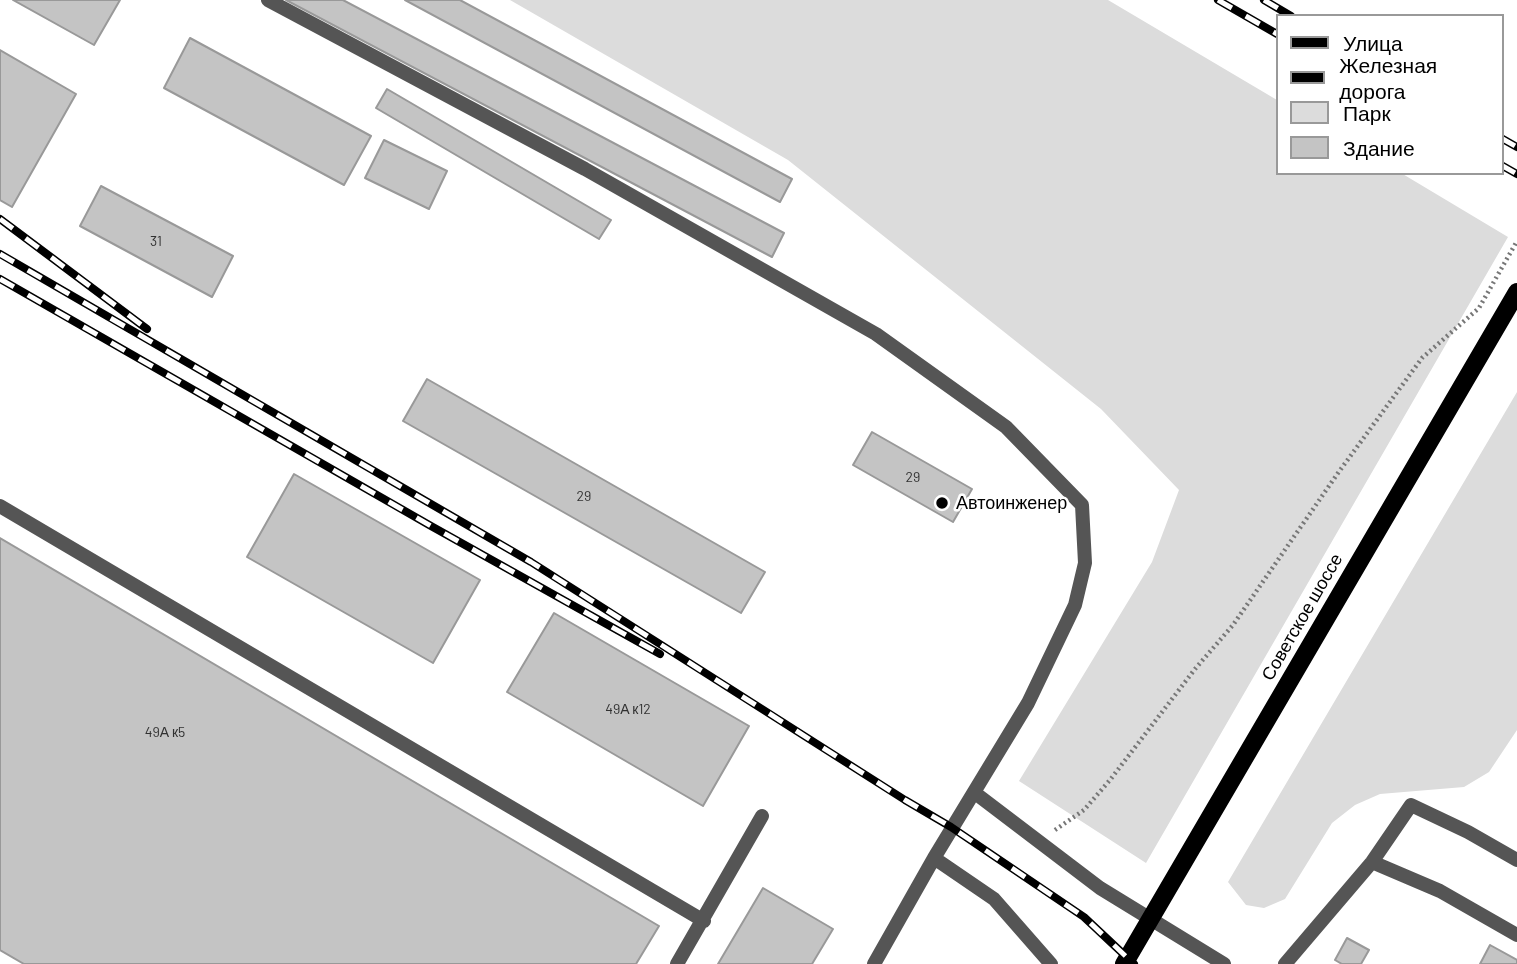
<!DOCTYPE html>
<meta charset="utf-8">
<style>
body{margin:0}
#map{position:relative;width:1517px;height:964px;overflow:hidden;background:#fff;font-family:Barlow,sans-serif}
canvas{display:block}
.legend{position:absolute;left:1276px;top:14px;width:228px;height:161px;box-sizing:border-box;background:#fff;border:2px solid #999;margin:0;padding:9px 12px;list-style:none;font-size:21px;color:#000}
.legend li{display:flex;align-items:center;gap:14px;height:35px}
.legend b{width:35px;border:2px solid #999}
</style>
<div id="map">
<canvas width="1517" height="964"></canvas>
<ul class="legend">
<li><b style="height:9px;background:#000"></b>Улица</li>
<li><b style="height:9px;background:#000"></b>Железная дорога</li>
<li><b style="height:19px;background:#dcdcdc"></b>Парк</li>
<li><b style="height:19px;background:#c4c4c4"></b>Здание</li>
</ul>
</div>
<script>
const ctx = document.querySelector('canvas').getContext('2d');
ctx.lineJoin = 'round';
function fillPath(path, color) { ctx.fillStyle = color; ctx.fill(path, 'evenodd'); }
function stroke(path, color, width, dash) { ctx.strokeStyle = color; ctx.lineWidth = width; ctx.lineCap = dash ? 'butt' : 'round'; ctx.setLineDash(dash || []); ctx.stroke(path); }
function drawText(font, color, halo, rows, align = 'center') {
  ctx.font = font + ' Barlow,sans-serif'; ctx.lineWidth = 5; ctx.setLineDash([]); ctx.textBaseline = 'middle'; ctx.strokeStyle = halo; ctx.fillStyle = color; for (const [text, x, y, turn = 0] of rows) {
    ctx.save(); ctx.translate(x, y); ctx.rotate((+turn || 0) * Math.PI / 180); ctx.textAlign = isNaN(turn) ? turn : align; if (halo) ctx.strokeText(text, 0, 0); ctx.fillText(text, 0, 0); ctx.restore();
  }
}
fillPath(new Path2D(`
 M510,0H1108L1277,100V173H1401L1508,237L1146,863L1019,781L1152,562L1179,490L1101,409L788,160Z
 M1517,392V730L1489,772L1464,787L1380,794L1355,805L1332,823L1285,899L1264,908L1246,905L1228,882Z`), '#dcdcdc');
const building = new Path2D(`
 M13,0H120L94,45Z
 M286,0H343L784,233L772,257Z
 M405,0H460L792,179L780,202Z
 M190,38L371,136L344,185L164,88Z
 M0,50L76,94L12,207L0,200Z
 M387,89L611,220L599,239L376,108Z
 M384,140L447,171L429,209L365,178Z
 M101,186L233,256L212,297L80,226Z
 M427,379L765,572L741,613L403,421Z
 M872,432L972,489L953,522L853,465Z
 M294,474L480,580L433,663L247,557Z
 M0,538L659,926L636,964H24L0,950Z
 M554,613L749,726L703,806L507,692Z
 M763,888L833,929L812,964H718Z
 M1347,938L1369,950L1361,964H1342L1335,960Z
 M1490,945L1517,960V964H1480Z`);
fillPath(building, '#c4c4c4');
stroke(building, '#999', 2);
stroke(new Path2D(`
 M1055,830L1084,810L1110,780L1195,669L1233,625L1338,473L1422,358L1479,308L1517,241`), '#777', 4.5, [2, 3.5]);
stroke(new Path2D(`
 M268,0L585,169L876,334L1006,427L1082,505L1085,563L1075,605L1028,703L934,858L994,899L1051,964
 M0,506L704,921
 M975,793L1100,888L1224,964
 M1372,862L1440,891L1517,935
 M677,964L762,816
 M874,964L934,858
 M1285,964L1372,862L1411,805L1468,832L1517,860`), '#555', 14);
stroke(new Path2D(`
 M1124,964L1517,292`), '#000', 18);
const rail = new Path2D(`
 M1218,0L1277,34
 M1264,0L1291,16
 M1501,138L1517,147
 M1501,165L1517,174
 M0,219L147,329
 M0,254L531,562L905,800L951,827L1084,917L1134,964
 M0,279L431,526L660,654`);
stroke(rail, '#000', 8);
stroke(rail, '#fff', 5, [16]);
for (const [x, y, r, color] of [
 [942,503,7,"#000"]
]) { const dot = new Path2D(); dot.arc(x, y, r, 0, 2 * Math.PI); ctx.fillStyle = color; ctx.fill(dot); stroke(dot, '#fff', 2.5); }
drawText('14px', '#313131', null, [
 ["31",156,241],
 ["29",913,477],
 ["29",584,496],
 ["49А к12",628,709],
 ["49А к5",165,732]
]);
drawText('18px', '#000', '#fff', [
 ["Автоинженер",956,503]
], 'left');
drawText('18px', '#000', '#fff', [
 ["Советское шоссе",1302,617,-60]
]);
</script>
